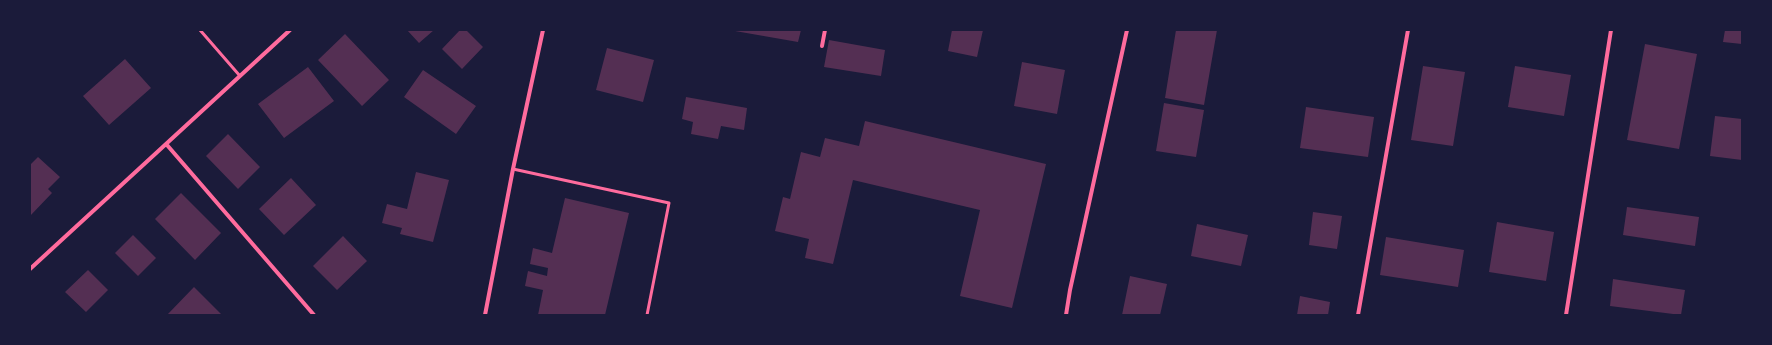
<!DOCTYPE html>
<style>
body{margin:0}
#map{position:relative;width:1772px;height:345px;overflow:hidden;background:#1b1b3a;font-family:"DM Sans",sans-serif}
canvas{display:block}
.frame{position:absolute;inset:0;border:31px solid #1b1b3a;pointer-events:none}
</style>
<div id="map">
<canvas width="1772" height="345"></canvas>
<div class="frame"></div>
</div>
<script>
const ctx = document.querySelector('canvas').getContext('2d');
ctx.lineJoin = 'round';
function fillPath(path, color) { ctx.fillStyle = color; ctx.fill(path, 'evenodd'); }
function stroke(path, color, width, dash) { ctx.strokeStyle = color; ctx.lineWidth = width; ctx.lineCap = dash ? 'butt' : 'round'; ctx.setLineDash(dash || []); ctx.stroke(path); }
fillPath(new Path2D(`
 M407,30H434L419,43Z
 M460,30H466L483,47L462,69L442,49Z
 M735,30H801L798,42L735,31Z
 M952,30H983L977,57L948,51Z
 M1176,30H1217L1204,105L1165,98Z
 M1725,30H1742V44L1723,42Z
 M345,34L389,80L362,106L318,60Z
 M829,40L885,50L881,76L824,67Z
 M1645,44L1697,54L1679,149L1627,140Z
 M607,48L654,60L643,102L596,90Z
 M125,59L151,88L109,125L83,96Z
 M1022,62L1065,70L1057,114L1014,106Z
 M1423,66L1465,72L1453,146L1411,140Z
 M1515,66L1571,75L1564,116L1508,107Z
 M308,67L334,101L284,138L258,104Z
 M423,70L476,106L456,134L404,97Z
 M686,97L747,108L744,130L721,126L718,139L691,134L693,122L682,119Z
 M1164,103L1204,110L1196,157L1156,151Z
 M1306,107L1374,117L1368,157L1300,148Z
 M1715,116L1742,119V160L1710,156Z
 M865,121L1046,164L1012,308L960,296L980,210L853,180L833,264L805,258L809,239L775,231L783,197L790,199L801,152L820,157L825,138L859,146Z
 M228,134L260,167L238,189L206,156Z
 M38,157L60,177L48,189L52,193L30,216V165Z
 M416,172L449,180L433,242L400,234L402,228L382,223L387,204L407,209Z
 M291,178L316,205L284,235L259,209Z
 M181,193L221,233L195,260L155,219Z
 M565,198L629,213L605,315H538L543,290L525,286L528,271L547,276L548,268L530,264L533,248L552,253Z
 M1627,207L1699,217L1695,246L1623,235Z
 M1313,212L1342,216L1337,249L1309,245Z
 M1497,222L1554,232L1546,281L1489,272Z
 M1197,224L1248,235L1241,266L1191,256Z
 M133,235L156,258L138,276L115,253Z
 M343,236L367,261L337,290L313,266Z
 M1386,237L1464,250L1458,287L1380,275Z
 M88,270L108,290L86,312L65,292Z
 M1130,276L1167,284L1160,315H1122Z
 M1613,279L1685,290L1681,315L1610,306Z
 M194,287L222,315H167Z
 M1300,296L1330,302L1328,315H1297Z`), '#542f53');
stroke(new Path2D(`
 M200,30L240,76
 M513,169L669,203L647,315`), '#ff6b9d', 3);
stroke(new Path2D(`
 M822,46L825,30
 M167,145L314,315
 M30,269L290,30
 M485,315L513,169L543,30
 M1066,315L1070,290L1127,30
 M1358,315L1408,30
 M1566,315L1611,30`), '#ff6b9d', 4);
</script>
